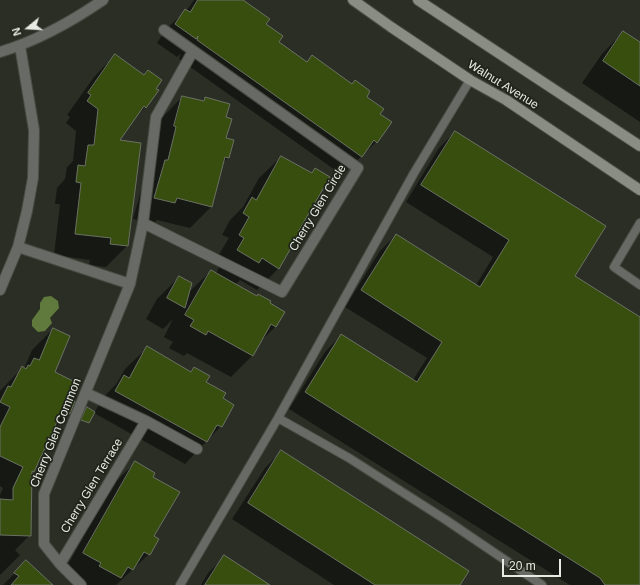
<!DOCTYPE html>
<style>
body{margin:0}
#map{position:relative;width:640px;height:585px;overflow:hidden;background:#2a2e24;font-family:Helvetica,sans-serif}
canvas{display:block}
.north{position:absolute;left:8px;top:8px;width:40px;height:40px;-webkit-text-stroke:3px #20251b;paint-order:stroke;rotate:252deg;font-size:11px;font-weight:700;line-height:16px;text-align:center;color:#e8ebe4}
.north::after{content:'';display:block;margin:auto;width:14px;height:18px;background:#e8ebe4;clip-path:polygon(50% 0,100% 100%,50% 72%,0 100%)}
.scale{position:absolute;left:502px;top:559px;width:59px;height:18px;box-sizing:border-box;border:2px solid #e8ebe4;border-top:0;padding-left:5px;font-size:12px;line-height:14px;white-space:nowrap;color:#e8ebe4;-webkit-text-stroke:3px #20251b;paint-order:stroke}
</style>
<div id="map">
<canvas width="640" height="585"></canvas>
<div class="north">N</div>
<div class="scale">20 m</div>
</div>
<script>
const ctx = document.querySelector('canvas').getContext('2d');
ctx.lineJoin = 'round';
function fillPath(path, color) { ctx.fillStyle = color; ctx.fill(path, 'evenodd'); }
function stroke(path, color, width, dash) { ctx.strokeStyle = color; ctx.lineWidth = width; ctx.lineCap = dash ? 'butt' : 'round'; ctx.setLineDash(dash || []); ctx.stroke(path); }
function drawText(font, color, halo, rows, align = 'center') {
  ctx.font = font + ' Helvetica,sans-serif'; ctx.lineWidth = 3.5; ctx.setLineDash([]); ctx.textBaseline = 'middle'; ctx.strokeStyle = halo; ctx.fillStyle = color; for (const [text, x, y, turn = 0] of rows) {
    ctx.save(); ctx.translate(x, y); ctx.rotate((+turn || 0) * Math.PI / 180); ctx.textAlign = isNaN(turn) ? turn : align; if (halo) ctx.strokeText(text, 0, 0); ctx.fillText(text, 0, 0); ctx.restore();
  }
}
fillPath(new Path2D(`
 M51,296L58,301L59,308L50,318L52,323L45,331L38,332L32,326V320L40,309V303L44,297Z`), '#607a3d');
fillPath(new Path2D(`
 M194,0H234L264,25L278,42L306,62L312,56L379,114L376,142L342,175L179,59L181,53L177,57L157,43L166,29L186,11Z
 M623,32L640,43V122L582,83L602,54Z
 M115,55L154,90L145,107L134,119L118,141L127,246L106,267L89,265L90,260L54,255L60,204H55L57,188L65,179L67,167L73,161L76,131L66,123L70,117L67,115L94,77Z
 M182,97L202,102L205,98L225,118V139L228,158L223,163L211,207L190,228L157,220L153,224L133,219L161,119Z
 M455,132L574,277L640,318V585H570L289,409L325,352L341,335L413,380L427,358L345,307L380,251L396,235L476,285L493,257L406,202L439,148Z
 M281,157L311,174L316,169L297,232L279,268L257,290L240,280L235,285L283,312L275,327L260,342L252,356L231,377L187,353L184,356L169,348L173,342L164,337L173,319L163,329L146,319L157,299L179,277L188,293L211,271L216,273L223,260L218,256L229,238L222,235L230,220L243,207L259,178Z
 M53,329L54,373L66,398L74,402L69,414L52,431L33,472L31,474L30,535L15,550L20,555L0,575V495L3,488L0,486V391L22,368L24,369L32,350Z
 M147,348L190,372L194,368L205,383L221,399V426L185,464L94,413L103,398L117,383L125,369Z
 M282,451L459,585H334L232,519L265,468Z
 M135,463L152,477L153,537L149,554L116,585H80L62,575L113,484Z
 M225,557L268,585H201L208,573Z
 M27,561L51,585H3Z`), '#0007');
const building = new Path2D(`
 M198,0H243L270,19L266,24L283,36L279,42L307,62L312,55L352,84L355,80L370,91L367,97L384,109L380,114L392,122L377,143L374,140L362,157L197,40L198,36L196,39L175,24L185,9L190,12Z
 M623,31L640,42V86L603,61Z
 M115,54L144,75L148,70L162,80L156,89L159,90L146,108L144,106L120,140L141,143L128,246L110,244L111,238L75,234L81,183L76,182L78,165L85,166L88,145H94L98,109L87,101L91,95L88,93Z
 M182,96L204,101L205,97L230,104L226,117L232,119L226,138L234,140L229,158L225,157L212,207L177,198L175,203L154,198L165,160H168L176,127L174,126Z
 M455,131L606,226L575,276L640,317V585H605L600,578L305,392L341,334L417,382L442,342L361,290L396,234L480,287L509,240L421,185Z
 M281,156L312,173L315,168L330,177L298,232H300L279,269L262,258L259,263L237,250L244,238L239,235L249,217L243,213L252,197L256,200Z
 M211,270L257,296L258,294L271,301L270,303L285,312L276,327L271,324L253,356L208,331L206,335L190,326L194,320L185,315Z
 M179,276L192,283L185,308L167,298Z
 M53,328L70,336L55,372L75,382L67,397L75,401L70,414L62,411L34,472L32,471L31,536L0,535V499L13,500V488L23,467L0,456V427L10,407L0,402L8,386L11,387L22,366L26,369L28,365L30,366L34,358L39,360Z
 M147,346L191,372L194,367L210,376L206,382L226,393L223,398L234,405L222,427L217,425L207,442L115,391L124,375L129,378Z
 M87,407L95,412L89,423L81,420Z
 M281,450L469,571L460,585H375L248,503Z
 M135,461L155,473L153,477L180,492L154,536L159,539L150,555L144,552L133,570L128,567L121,578L99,566L101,563L83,553Z
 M224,555L270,585H205Z
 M26,560L53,585H11L19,576L14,573Z`);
fillPath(building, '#374e0e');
stroke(building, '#6b7165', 1);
const lane = new Path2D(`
 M470,80L414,173L278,418L349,458L446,520L542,585
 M640,223L614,267L640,285
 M180,585L278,418`);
const street = new Path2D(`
 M0,52C37,41 71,22 103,0
 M143,223L282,292L358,168L164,30
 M18,247L130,284
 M0,290L18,247L27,211L33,178L34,130L20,46
 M86,393L146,421L197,449
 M60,564L146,421
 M81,585L60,564L44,544V494L130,284L143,223L156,117L193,51`);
const secondary = new Path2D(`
 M353,0L391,27L470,80L506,100L640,190
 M418,0L640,146`);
stroke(lane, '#484c43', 10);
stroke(street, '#484c43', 12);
stroke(secondary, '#484c43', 12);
stroke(lane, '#686a65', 8);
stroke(street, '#686a65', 10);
stroke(secondary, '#898d84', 10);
drawText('12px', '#e8ebe4', '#20251b', [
 ["Walnut Avenue",503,85,32],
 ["Cherry Glen Circle",318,208,-59],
 ["Cherry Glen Common",56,433,-68],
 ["Cherry Glen Terrace",92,486,-59]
]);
</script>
